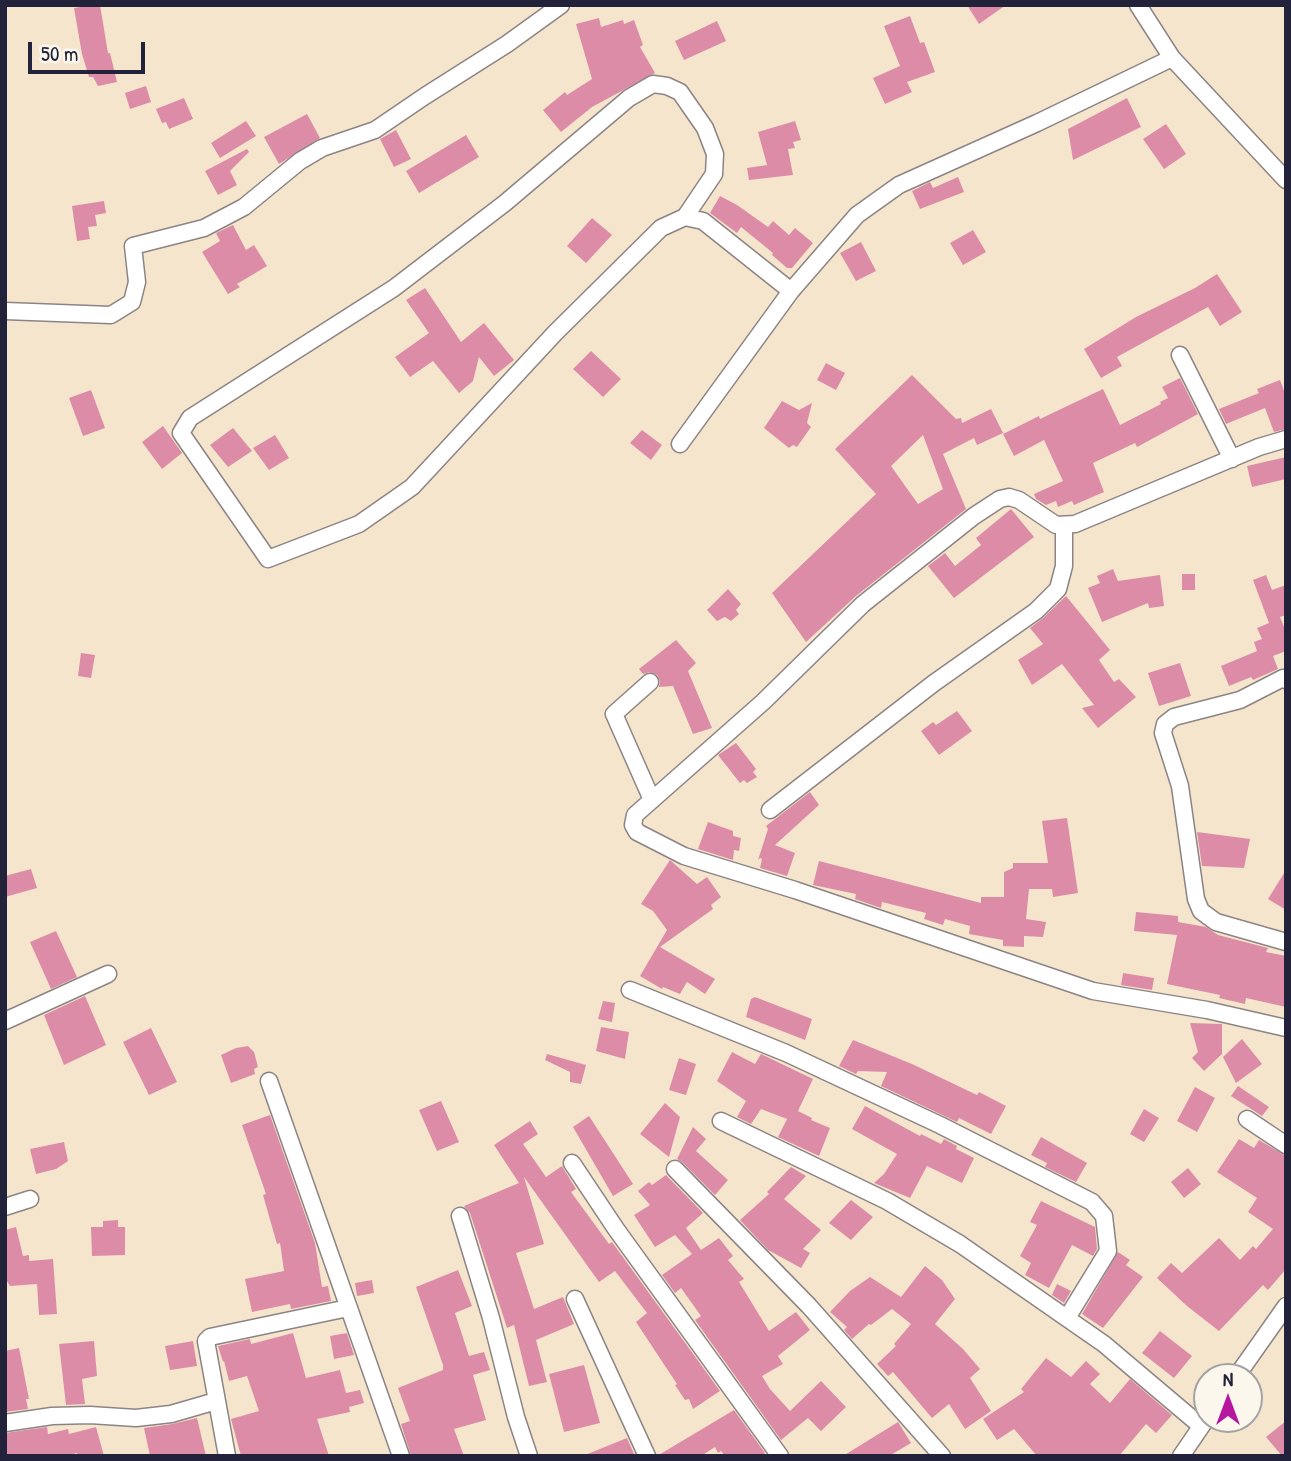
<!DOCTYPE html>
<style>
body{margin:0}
#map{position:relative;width:1291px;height:1461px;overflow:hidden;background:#f6e5cd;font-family:"Patrick Hand",sans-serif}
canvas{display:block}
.frame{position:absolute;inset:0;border:7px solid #22223b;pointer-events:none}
.north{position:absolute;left:1193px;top:1363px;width:70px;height:70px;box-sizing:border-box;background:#fbf7ec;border:2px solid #a4a2a5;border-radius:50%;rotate:0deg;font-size:19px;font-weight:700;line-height:28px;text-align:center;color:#22223b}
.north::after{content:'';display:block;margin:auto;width:24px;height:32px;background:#b5179e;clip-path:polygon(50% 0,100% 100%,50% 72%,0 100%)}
.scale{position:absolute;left:28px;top:42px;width:117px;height:32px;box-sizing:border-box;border:4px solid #22223b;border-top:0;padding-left:9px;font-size:21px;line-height:24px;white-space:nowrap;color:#22223b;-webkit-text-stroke:5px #fbf7ec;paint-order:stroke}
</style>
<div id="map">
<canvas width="1291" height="1461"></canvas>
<div class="frame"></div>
<div class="north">N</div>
<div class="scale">50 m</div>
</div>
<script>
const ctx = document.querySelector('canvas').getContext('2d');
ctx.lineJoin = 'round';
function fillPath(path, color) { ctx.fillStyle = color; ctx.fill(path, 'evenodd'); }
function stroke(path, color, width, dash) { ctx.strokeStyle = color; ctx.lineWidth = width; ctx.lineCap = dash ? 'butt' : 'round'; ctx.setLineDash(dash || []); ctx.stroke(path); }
fillPath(new Path2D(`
 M93,5H100L108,53H110L117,82L98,86L93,77H89L82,54L74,8Z
 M967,5H1006L979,24Z
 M910,16L920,43L924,42L935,72L907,82L912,92L885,104L873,78L900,66L884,26Z
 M599,18L601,27L623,20L624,24L634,20L643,45L640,47L655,73L592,107L561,132L543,110L565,92L567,95L592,79L576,24Z
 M717,21L726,41L684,60L675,41Z
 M146,86L151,102L130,109L125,93Z
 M184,98L193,119L169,129L166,122L162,123L156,109Z
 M1127,98L1141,127L1073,160L1068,129Z
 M307,114L320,138L279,164L264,137Z
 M246,121L256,136L220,158L211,143Z
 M795,121L801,140L793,142L795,148L788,149L793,175L749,180L747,168L767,165L758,132Z
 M1166,124L1186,154L1164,169L1143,139Z
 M396,130L411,159L394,167L380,139Z
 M466,135L479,157L419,193L406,171Z
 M247,149L249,152L230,171L237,185L218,195L205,171Z
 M958,177L964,192L920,209L912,191L930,182L933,188Z
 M720,196L737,205L768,227L773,221L789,235L795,228L813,243L792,268H787L772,255L773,253L741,227L737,233L710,213Z
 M104,201L106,213L95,215L97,226L88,227L90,239L77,241L72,206Z
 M592,218L612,235L586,263L567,246Z
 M233,225L246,250L254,245L267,266L237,284L240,287L228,294L202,252L220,241L216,233Z
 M973,230L986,252L963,265L950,243Z
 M861,242L876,271L856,281L840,253Z
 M1217,274L1242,312L1220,326L1208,307L1117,357L1122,366L1101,378L1084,349L1136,317L1195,288Z
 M425,288L461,342L484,323L514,360L494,376L479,357L473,381L459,393L433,361L410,377L395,357L429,333L406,300Z
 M591,351L621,379L603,397L573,369Z
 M826,363L845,373L836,390L817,380Z
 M912,375L956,419L961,418L962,423L991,409L1003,433L977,445L974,438L943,454L966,509L856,596L806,642L772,593L876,494L835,449ZM923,435L943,489L918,504L891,466Z
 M1180,378L1198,414L1137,447L1135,443L1093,463L1104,492L1074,505L1072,501L1058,507L1056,501L1046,505L1036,499L1034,494L1063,481L1044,440L1014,456L1003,434L1039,416L1040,419L1103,389L1120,425L1161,404L1160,402L1168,398L1162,387Z
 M1280,380L1286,396V429L1274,432L1265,408L1226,424L1219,409L1259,393L1257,389Z
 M91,390L105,428L83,436L69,398Z
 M782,401L799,410L812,403L807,423L811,427L797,447L793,445L789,448L764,428Z
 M163,426L182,453L162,469L142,442Z
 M233,428L252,451L228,467L210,445Z
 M642,430L662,445L651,460L630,443Z
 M275,435L289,458L269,470L253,448Z
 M1286,457V479L1252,487L1247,466Z
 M1011,509L1034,537L954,598L928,566L945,553L955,566L981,545L976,538Z
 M1113,569L1118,581L1160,575L1164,606L1149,608L1148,603L1102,622L1088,588L1100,583L1097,576Z
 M1182,574H1195V590H1182Z
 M1266,575L1272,590L1286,585V615L1280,617L1286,632V651L1273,656L1278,669L1253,680L1251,677L1229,686L1221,666L1257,651L1254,642L1262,639L1257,628L1269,623L1253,580Z
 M728,589L741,604L736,610L739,614L731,621L725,617L717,621L707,610Z
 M1066,596L1110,650L1099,660L1114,682L1119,679L1136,697L1098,728L1082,708L1094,705L1062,664L1032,685L1018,660L1043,644L1030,628L1043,618Z
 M676,640L696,663L688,671L712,728L693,734L673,686L659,687L660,681L657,675L649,672L643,674L639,669Z
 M81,653L95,655L91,678L78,676Z
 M1180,663L1191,696L1159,706L1148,673Z
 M957,711L972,731L939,755L921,731L933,722L936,725Z
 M736,743L756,769L753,772L757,777L747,783L744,780L740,783L718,755Z
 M810,792L819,805L775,845L795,853L787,876L760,868L762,859L760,858L758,860L768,829L766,826Z
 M1067,818L1078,893L1053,897L1052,889H1029L1026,919L1046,922L1043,937L1024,936V947L1003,946V940L969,934L970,926L945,919L943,925L924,919L926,913L882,902L881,908L855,899L856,894L813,885L819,861L981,903V897H1004V872L1013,868V863H1048L1042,821Z
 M708,822L733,831V836L741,838L739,851L734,850L733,860L698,849Z
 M1197,832L1250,839L1244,868L1202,866Z
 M670,860L697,884L707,877L721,897L711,905L713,909L660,947L715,979L705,994L687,982L680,994L663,987L662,989L640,976L667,930L653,911L641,904Z
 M31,869L37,888L5,897V876Z
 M1286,870V910L1268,899Z
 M1136,912L1178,916V922L1206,927L1218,935L1268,948L1266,952L1286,956V1007L1246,998L1245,1004L1219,998L1220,995L1167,984L1177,935L1134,931Z
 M56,931L77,977L51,989L30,942Z
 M1123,973L1154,978L1152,990L1121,985Z
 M85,996L106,1045L64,1065L44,1015Z
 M755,997L812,1019L805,1040L746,1017L751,999Z
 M603,1001L615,1003L612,1022L598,1019Z
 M1190,1023L1222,1024V1054L1204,1071L1192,1058L1198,1052Z
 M601,1027L629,1032L625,1059L596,1051Z
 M151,1028L177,1082L149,1095L123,1042Z
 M1242,1039L1262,1064L1236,1083L1223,1057Z
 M853,1040L912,1064L977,1095L979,1092L1006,1106L991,1134L959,1118L957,1122L881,1086L887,1072L858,1071L856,1074L839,1066Z
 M248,1046L254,1052L258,1067L254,1069L255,1074L231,1083L221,1055L236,1048Z
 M732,1052L755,1064L761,1054L813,1079L798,1111L812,1118L811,1120L830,1128L819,1156L778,1137L787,1119L761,1109L751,1124L737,1117L746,1101L717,1081Z
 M547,1054L586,1065L581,1084L570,1082V1072L545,1060Z
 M679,1058L696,1064L686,1095L669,1090Z
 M1238,1086L1269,1107L1262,1116L1231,1096Z
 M1195,1087L1215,1098L1197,1132L1177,1121Z
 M441,1101L459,1142L437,1151L419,1110Z
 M665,1103L680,1117L669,1157L640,1134Z
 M865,1106L920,1136L921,1134L941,1144L944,1139L957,1146L956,1149L974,1158L962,1183L927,1166L910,1198L874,1183L884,1174L897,1154L852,1129Z
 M1144,1109L1159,1118L1144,1142L1130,1134Z
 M270,1115L315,1243L322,1287L328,1286L331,1301L291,1309L290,1304L252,1312L245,1279L284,1271L280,1243L277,1244L263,1195L266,1194L242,1125Z
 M589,1116L633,1184L613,1196L573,1127Z
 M530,1121L538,1134L523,1144L546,1177L562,1166L576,1189L571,1192L609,1244L612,1242L720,1391L693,1409L689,1399L685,1400L675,1385L677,1384L636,1322L647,1313L615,1271L599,1282L524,1177L544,1244L516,1253L534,1309L563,1297L574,1324L536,1340L547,1382L529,1386L514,1325L507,1328L470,1213L464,1206L519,1183L494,1145Z
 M693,1127L706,1139L696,1151L728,1180L715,1195L682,1162L677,1159Z
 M1041,1137L1087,1163L1076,1182L1045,1167L1047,1163L1031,1155Z
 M1239,1139L1254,1148L1259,1140L1286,1156V1269L1268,1290L1263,1285L1219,1331L1187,1306L1157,1278L1171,1263L1182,1273L1219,1238L1240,1260L1253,1246L1256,1249L1273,1229L1248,1212L1257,1198L1217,1172Z
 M64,1142L68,1161L56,1169L36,1174L30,1149Z
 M791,1167L806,1176L784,1199L821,1230L803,1249L810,1253L801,1268L768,1250L740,1220L769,1194L767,1192Z
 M1188,1168L1201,1184L1184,1198L1171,1182Z
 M666,1175L703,1213L686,1228L701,1250L719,1238L733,1256L728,1260L744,1279L739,1282L769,1331L796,1312L810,1330L778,1356L783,1364L762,1376L770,1389L790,1411L821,1381L846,1407L821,1431L808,1418L781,1440L695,1320L701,1316L681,1288L675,1293L662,1275L692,1254L675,1235L655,1247L634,1215L650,1205L638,1191L649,1182L652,1185Z
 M851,1200L873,1217L851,1240L829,1223Z
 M1041,1201L1095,1227L1097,1249L1093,1256L1072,1245L1049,1288L1025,1275L1031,1263L1020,1256L1037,1225L1030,1222Z
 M118,1220V1227H125V1255L92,1256L91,1227H103V1221Z
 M16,1227L23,1256L29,1255V1261L53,1259L57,1314L39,1315L37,1284L10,1286L5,1278V1230Z
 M1118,1252L1130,1260L1126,1265L1143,1277L1103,1328L1082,1314Z
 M925,1266L942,1280L955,1299L935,1324L963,1349L980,1369L970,1378L991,1411L965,1429L949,1404L932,1418L893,1372L888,1376L877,1364L896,1346L894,1344L911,1324L892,1309L871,1325L869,1324L852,1339L844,1330L847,1327L830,1312L850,1291L870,1277L901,1297Z
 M458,1270L472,1306L455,1313L469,1356L484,1352L490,1370L473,1375L486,1420L454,1429L464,1456H411L401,1424L410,1421L398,1388L443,1370V1365L416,1287Z
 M372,1280L374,1293L357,1296L355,1283Z
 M1057,1284L1071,1291L1064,1303L1052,1295Z
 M1160,1331L1192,1356L1174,1378L1142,1353Z
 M293,1333L306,1378L340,1370L346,1393L360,1390L364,1403L349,1407L350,1412L317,1419L329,1456H241L231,1419L259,1411L247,1376L229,1381L224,1361L223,1362L218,1346L250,1339L251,1344Z
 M347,1333L354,1355L334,1359L330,1336Z
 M94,1341L97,1376L82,1379L85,1404L66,1405L59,1344Z
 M193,1341L197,1366L170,1370L165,1346Z
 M19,1348L29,1399H26L28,1409L5,1412V1351Z
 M1046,1358L1071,1377L1086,1361L1100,1374L1090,1384L1110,1403L1130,1379L1172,1415L1156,1433L1146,1424L1119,1456H1037L1014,1429L997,1440L983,1419L1024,1392L1021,1389Z
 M584,1365L600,1423L564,1432L549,1374Z
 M734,1410L765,1453L762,1456H725L721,1451L718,1453L715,1447L701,1456H657Z
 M197,1418L206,1456H150L144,1428L172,1424Z
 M1286,1421V1456H1282L1266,1437Z
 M898,1422L911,1443L889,1456H843Z
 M47,1427L48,1434L68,1429L69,1434L96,1427L104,1456H78L77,1453L65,1456H5V1433Z
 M627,1438L635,1456H586L585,1455Z`), '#dd8ca8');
const minor = new Path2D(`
 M1138,5L1172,58L1286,180
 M685,217L714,174L715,154L705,128L680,92L667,86L653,84L629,98L505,203L394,288L190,418L181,433L268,559L359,524L412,487L555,333L661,228L685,217L703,221L791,291
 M5,311L111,315L132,302L137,282L133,246L204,228L244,207L300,161L322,148L375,130L425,96L507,44L561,5
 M1180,355L1232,459
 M1286,439L1259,447L1075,524L1056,525L1019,500L1009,497L1000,499L974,516L863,604L763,702L635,815L633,825L637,832L684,856L795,890L1093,991L1207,1010L1286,1028
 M680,444L791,291L857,215L899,185L1037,123L1172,58
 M1286,680L1283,678L1240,700L1174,717L1165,724L1163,733L1180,786L1196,899L1201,911L1216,922L1286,942
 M650,682L614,714L652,800
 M770,810L934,683L1036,611L1058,589L1064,566V526
 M630,990L786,1053L940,1125L1092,1202L1104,1216L1108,1251L1067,1318
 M5,1021L108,974
 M269,1081L401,1456
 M1247,1119L1286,1145
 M721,1121L887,1201L960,1244L1104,1344L1201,1426
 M572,1163L616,1229L780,1456
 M675,1169L809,1306L942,1456
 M5,1207L30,1199
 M460,1216L491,1318L516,1417L529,1456
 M575,1299L647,1456
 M1236,1377L1286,1306
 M5,1423L52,1416L90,1415L136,1418L171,1414L216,1401
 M227,1456L206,1341L210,1337L348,1308
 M1181,1456L1207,1418`);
stroke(minor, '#8c8484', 19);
stroke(minor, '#fff', 16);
</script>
